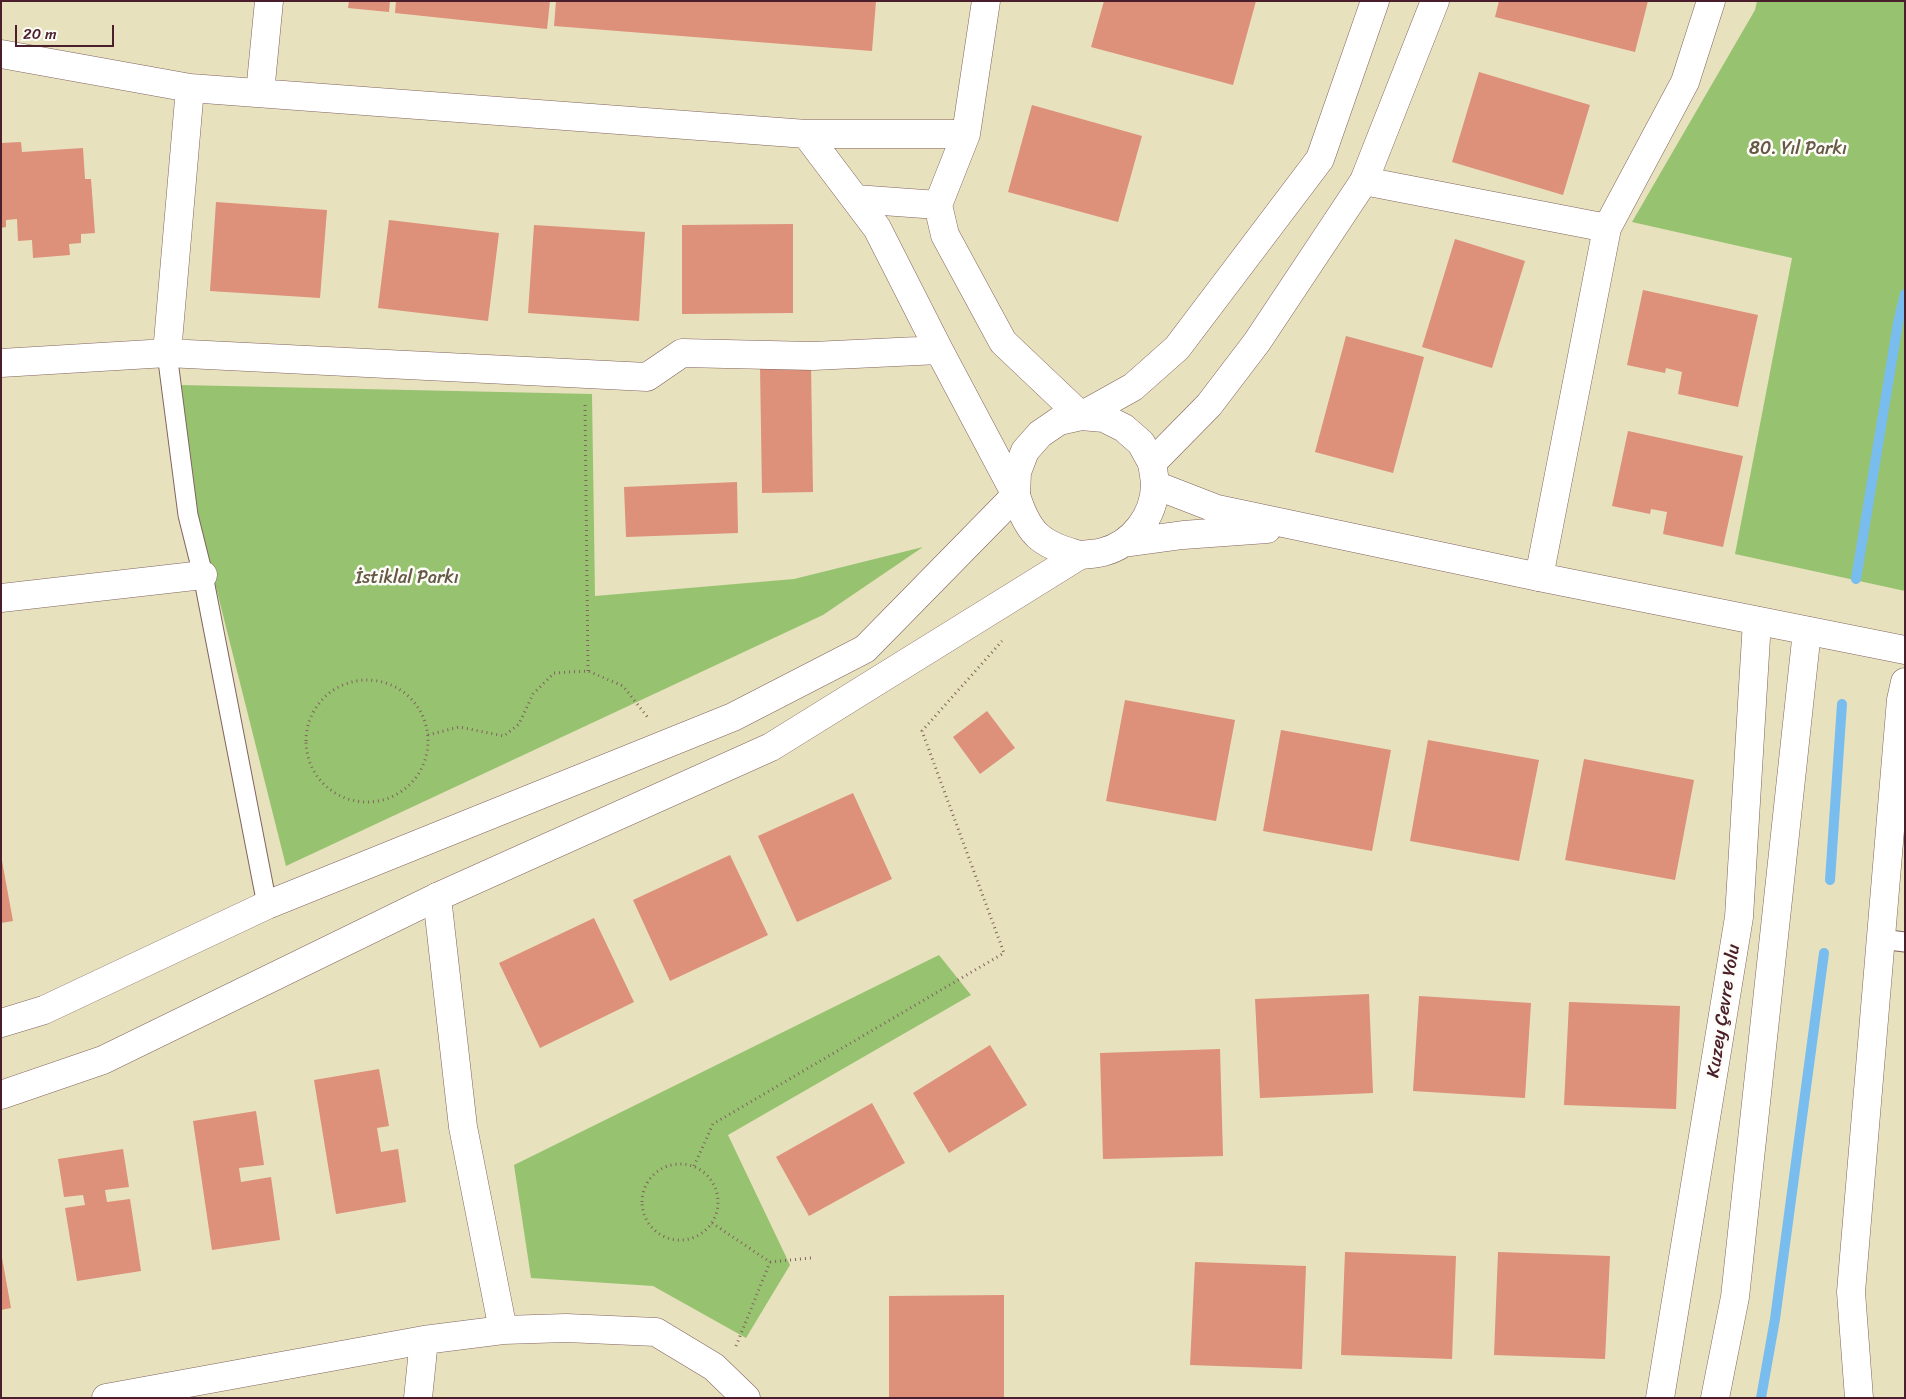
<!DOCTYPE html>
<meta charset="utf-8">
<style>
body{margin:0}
#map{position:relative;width:1906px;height:1399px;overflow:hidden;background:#e8e1bd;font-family:Sriracha,sans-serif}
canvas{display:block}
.frame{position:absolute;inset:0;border:2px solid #4a1f2b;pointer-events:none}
.scale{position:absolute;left:15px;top:25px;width:99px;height:22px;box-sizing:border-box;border:2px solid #4a1f2b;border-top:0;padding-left:6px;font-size:15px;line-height:18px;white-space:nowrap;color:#4a1f2b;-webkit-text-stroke:4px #fdfcf7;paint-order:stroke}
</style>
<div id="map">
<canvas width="1906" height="1399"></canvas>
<div class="frame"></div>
<div class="scale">20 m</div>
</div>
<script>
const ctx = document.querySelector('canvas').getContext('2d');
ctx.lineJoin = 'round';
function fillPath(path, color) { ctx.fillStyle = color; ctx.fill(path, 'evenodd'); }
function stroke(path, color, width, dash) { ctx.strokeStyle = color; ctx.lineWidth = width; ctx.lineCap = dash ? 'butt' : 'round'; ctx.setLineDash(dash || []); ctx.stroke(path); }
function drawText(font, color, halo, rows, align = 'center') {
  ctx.font = font + ' Sriracha,sans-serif'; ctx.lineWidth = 5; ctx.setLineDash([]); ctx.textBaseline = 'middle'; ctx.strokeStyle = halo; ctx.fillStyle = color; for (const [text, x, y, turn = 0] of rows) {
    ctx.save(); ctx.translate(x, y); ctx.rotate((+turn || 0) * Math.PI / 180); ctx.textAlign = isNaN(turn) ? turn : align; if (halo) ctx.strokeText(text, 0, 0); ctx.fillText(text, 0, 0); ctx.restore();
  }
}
fillPath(new Path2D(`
 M1757,1H1905V591L1735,554L1792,258L1632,222L1755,10Z
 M181,385L592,394L595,596L794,579L923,547L823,615L286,866L180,444Z
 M939,955L971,995L728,1135L790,1265L746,1338L653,1286L531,1278L514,1165Z`), '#97c371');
stroke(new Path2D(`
 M1856,579L1898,323L1905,294
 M1830,880L1842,704
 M1761,1398L1775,1319L1824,953`), '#78bdee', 10);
fillPath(new Path2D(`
 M349,1H390L389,12L348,8Z
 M396,1H550L547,29L395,13Z
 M556,1H876L872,51L554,26Z
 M1104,1H1256L1233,85L1091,47Z
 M1499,1H1648L1635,52L1495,17Z
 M1479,72L1590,105L1563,195L1452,162Z
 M1032,105L1142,136L1118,222L1008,192Z
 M21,142L22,152L83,148L85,179H91L95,233L81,234V243L69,244L70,255L33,258L32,240L18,241L17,219L6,220V227L1,228V143Z
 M216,202L327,210L320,298L210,291Z
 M389,220L499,233L488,321L378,308Z
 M793,224V313L682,314V225Z
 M534,225L645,232L639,321L528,313Z
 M1455,239L1525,261L1492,368L1422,347Z
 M1643,290L1758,315L1738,407L1678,394L1682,372L1666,368L1665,373L1627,365Z
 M1346,336L1424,357L1393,473L1315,452Z
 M811,365L813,492L762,493L760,366Z
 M1628,431L1743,456L1723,547L1663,534L1667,512L1651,509L1650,514L1612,506Z
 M737,482L738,533L626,537L624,487Z
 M1125,700L1235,720L1216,821L1106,801Z
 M987,711L1015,748L980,774L953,737Z
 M1281,730L1391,750L1372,851L1263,831Z
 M1428,740L1539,760L1519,861L1410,841Z
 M1584,759L1694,780L1675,880L1565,860Z
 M853,793L892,879L797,922L758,836Z
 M730,855L768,935L670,981L633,900Z
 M2,861L13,921L1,923V862Z
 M594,918L634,1002L540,1048L499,963Z
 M1369,994L1373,1093L1260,1098L1255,999Z
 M1419,996L1531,1003L1525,1098L1413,1091Z
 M1569,1002L1680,1006L1676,1109L1564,1105Z
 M990,1045L1027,1105L949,1153L913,1093Z
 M1220,1049L1223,1156L1103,1159L1100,1053Z
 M379,1069L389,1126L377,1128L381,1152L398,1149L406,1202L336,1214L314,1080Z
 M872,1103L905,1163L809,1216L776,1157Z
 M256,1111L264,1165L239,1168L241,1182L271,1177L280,1240L212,1250L193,1121Z
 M123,1149L129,1187L105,1190L107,1202L130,1199L141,1271L77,1281L65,1208L85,1205L83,1195L64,1197L58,1159Z
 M1,1252L11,1308L1,1310Z
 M1345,1252L1456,1256L1452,1359L1341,1355Z
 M1498,1252L1610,1256L1605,1359L1494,1355Z
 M1195,1262L1306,1266L1302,1369L1190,1365Z
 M1004,1295V1398H889V1296Z`), '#dd907a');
const lane = new Path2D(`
 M167,353L188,515L203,575L267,905
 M1881,939L1905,942`);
const street = new Path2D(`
 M986,1L966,134L938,205L945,235L1003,342L1081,416L1104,418L1124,428L1141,443L1152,463
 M1,54L190,88L806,134H966
 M260,93L269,1
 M806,134L877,228L939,350L1016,495C1028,534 1041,545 1080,555
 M1364,181L1607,228
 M855,199L938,205
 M167,353L190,88
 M1,363L167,353L647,377L682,353L813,356L939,350
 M1539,577L1607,228L1685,82L1711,1
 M1,598L203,575
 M437,897L463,1127L503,1330
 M106,1398L424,1340L503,1330L566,1328L656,1332L714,1367L746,1398
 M418,1398L424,1340
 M1859,1398L1851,1292L1901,700L1905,682`);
const secondary = new Path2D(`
 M1155,485L1217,509L1539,577L1905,650
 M1124,543L1183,535L1267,529
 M1,1023L44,1010L267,905L733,717L865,649L1016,495L1017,472L1025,451L1040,434L1059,421L1081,416L1133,387L1177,348L1320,159L1375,1
 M1,1095L103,1060L437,897L771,747L1080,555C1087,554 1096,554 1103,552C1133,544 1154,516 1155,486C1155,479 1153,470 1152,463L1209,405L1257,342L1364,181L1435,1`);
const primary = new Path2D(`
 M1660,1398L1739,917L1757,621
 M1715,1398L1735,1297L1807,631`);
stroke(lane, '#81635e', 21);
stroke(street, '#81635e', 29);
stroke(secondary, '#81635e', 29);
stroke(primary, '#81635e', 29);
stroke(new Path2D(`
 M585,405L588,671
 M306 741a61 61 0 1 1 122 0a61 61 0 1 1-122 0Z
 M428,735L459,727L504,736L519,724L533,694L554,673L588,671L623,686L649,719
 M642 1202a38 38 0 1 1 76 0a38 38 0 1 1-76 0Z
 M694,1166L713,1124L1004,953L922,731L1002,641
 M712,1223L770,1262L811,1258
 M736,1346L770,1262`), '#81635e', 3, [1, 4]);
stroke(lane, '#fff', 19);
stroke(street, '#fff', 28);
stroke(secondary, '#fff', 28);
stroke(primary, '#fff', 28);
drawText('18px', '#655844', '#fdfcf7', [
 ["80. Yıl Parkı",1798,149],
 ["İstiklal Parkı",407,578]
]);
drawText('18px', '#4a1f2b', '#fdfcf7', [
 ["Kuzey Çevre Yolu",1724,1011,-81]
]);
</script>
